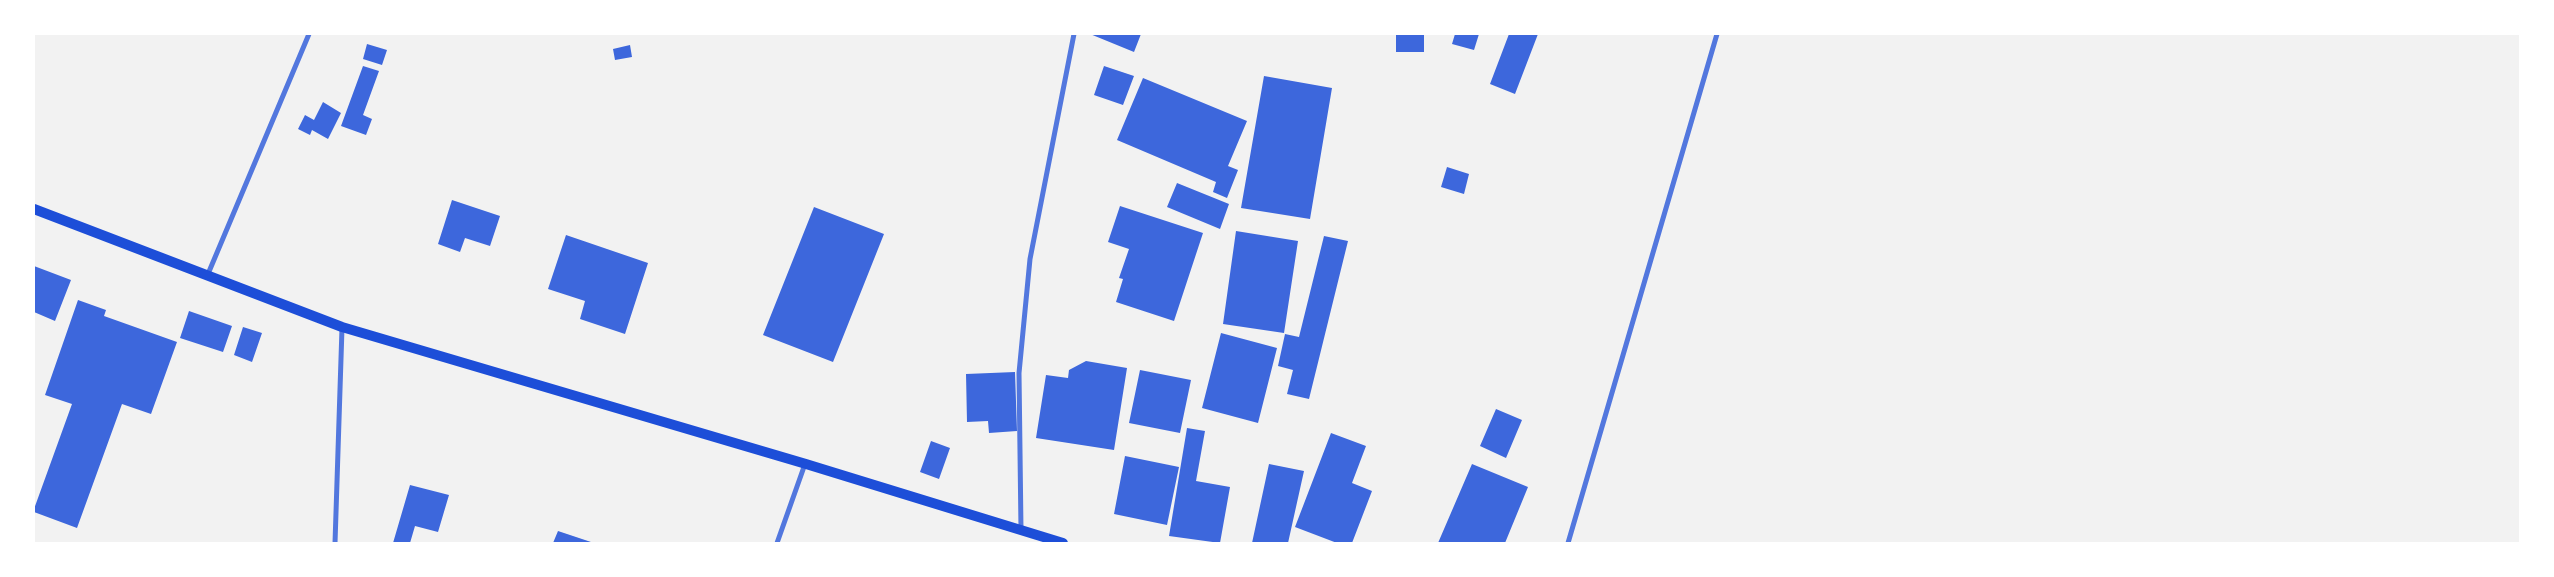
<!DOCTYPE html>
<style>
body{margin:0}
#map{position:relative;width:2554px;height:577px;overflow:hidden;background:#f2f2f2;font-family:Helvetica,sans-serif}
canvas{display:block}
.frame{position:absolute;inset:0;border:35px solid #fff;pointer-events:none}
</style>
<div id="map">
<canvas width="2554" height="577"></canvas>
<div class="frame"></div>
</div>
<script>
const ctx = document.querySelector('canvas').getContext('2d');
ctx.lineJoin = 'round';
function fillPath(path, color) { ctx.fillStyle = color; ctx.fill(path, 'evenodd'); }
function stroke(path, color, width, dash) { ctx.strokeStyle = color; ctx.lineWidth = width; ctx.lineCap = dash ? 'butt' : 'round'; ctx.setLineDash(dash || []); ctx.stroke(path); }
fillPath(new Path2D(`
 M1090,34H1141L1134,52Z
 M1396,34H1424V52H1396Z
 M1455,34H1479L1474,50L1452,44Z
 M1509,34H1538L1515,94L1490,84Z
 M367,44L387,50L382,65L363,59Z
 M630,45L632,57L615,60L613,49Z
 M363,66L379,71L363,115L372,119L366,135L341,126Z
 M1104,66L1134,76L1123,105L1094,95Z
 M1264,76L1332,88L1310,219L1241,208Z
 M1143,78L1247,121L1228,166L1238,170L1227,198L1213,192L1216,182L1117,140Z
 M323,102L341,113L328,139L312,130L310,135L298,129L305,115L314,120Z
 M1447,167L1469,174L1464,194L1441,187Z
 M1177,183L1229,204L1220,229L1167,207Z
 M452,200L500,216L490,246L465,238L460,252L438,244Z
 M1120,206L1203,233L1174,321L1116,302L1123,279L1119,278L1129,249L1108,242Z
 M814,207L884,234L833,362L763,335Z
 M1236,231L1298,241L1284,333L1223,324Z
 M566,235L648,263L625,334L580,319L585,301L548,289Z
 M1324,236L1348,241L1309,399L1287,394L1293,370L1278,366L1285,334L1299,337Z
 M34,266L71,280L55,321L34,312Z
 M78,300L106,310L104,316L177,342L151,414L122,404L77,528L34,512V509L72,404L45,395Z
 M189,311L232,326L223,352L180,338Z
 M243,327L262,333L252,362L234,355Z
 M1221,333L1277,348L1258,423L1202,408Z
 M1086,361L1127,368L1114,450L1036,438L1046,375L1068,378L1069,370Z
 M1140,370L1191,380L1180,433L1129,423Z
 M1015,372L1017,431L989,433L988,421L967,422L966,374Z
 M1496,409L1522,420L1506,458L1480,446Z
 M1187,428L1205,431L1196,481L1230,487L1220,543L1169,536Z
 M1331,433L1366,446L1352,483L1372,491L1352,543H1337L1295,527Z
 M931,441L950,448L939,479L920,472Z
 M1125,456L1179,467L1167,525L1114,514Z
 M1269,464L1304,471L1288,543H1252Z
 M1472,464L1528,487L1505,543H1438Z
 M410,485L449,495L438,532L415,526L410,543H393Z
 M558,531L594,543H553Z`), '#3d67dc');
stroke(new Path2D(`
 M208,274L309,34
 M1021,530L1019,373L1030,259L1074,34
 M335,543L342,328
 M777,543L805,464
 M1568,543L1717,34`), '#5277de', 5);
stroke(new Path2D(`
 M34,209L342,327L806,464L1063,543`), '#1d4ed8', 10);
</script>
